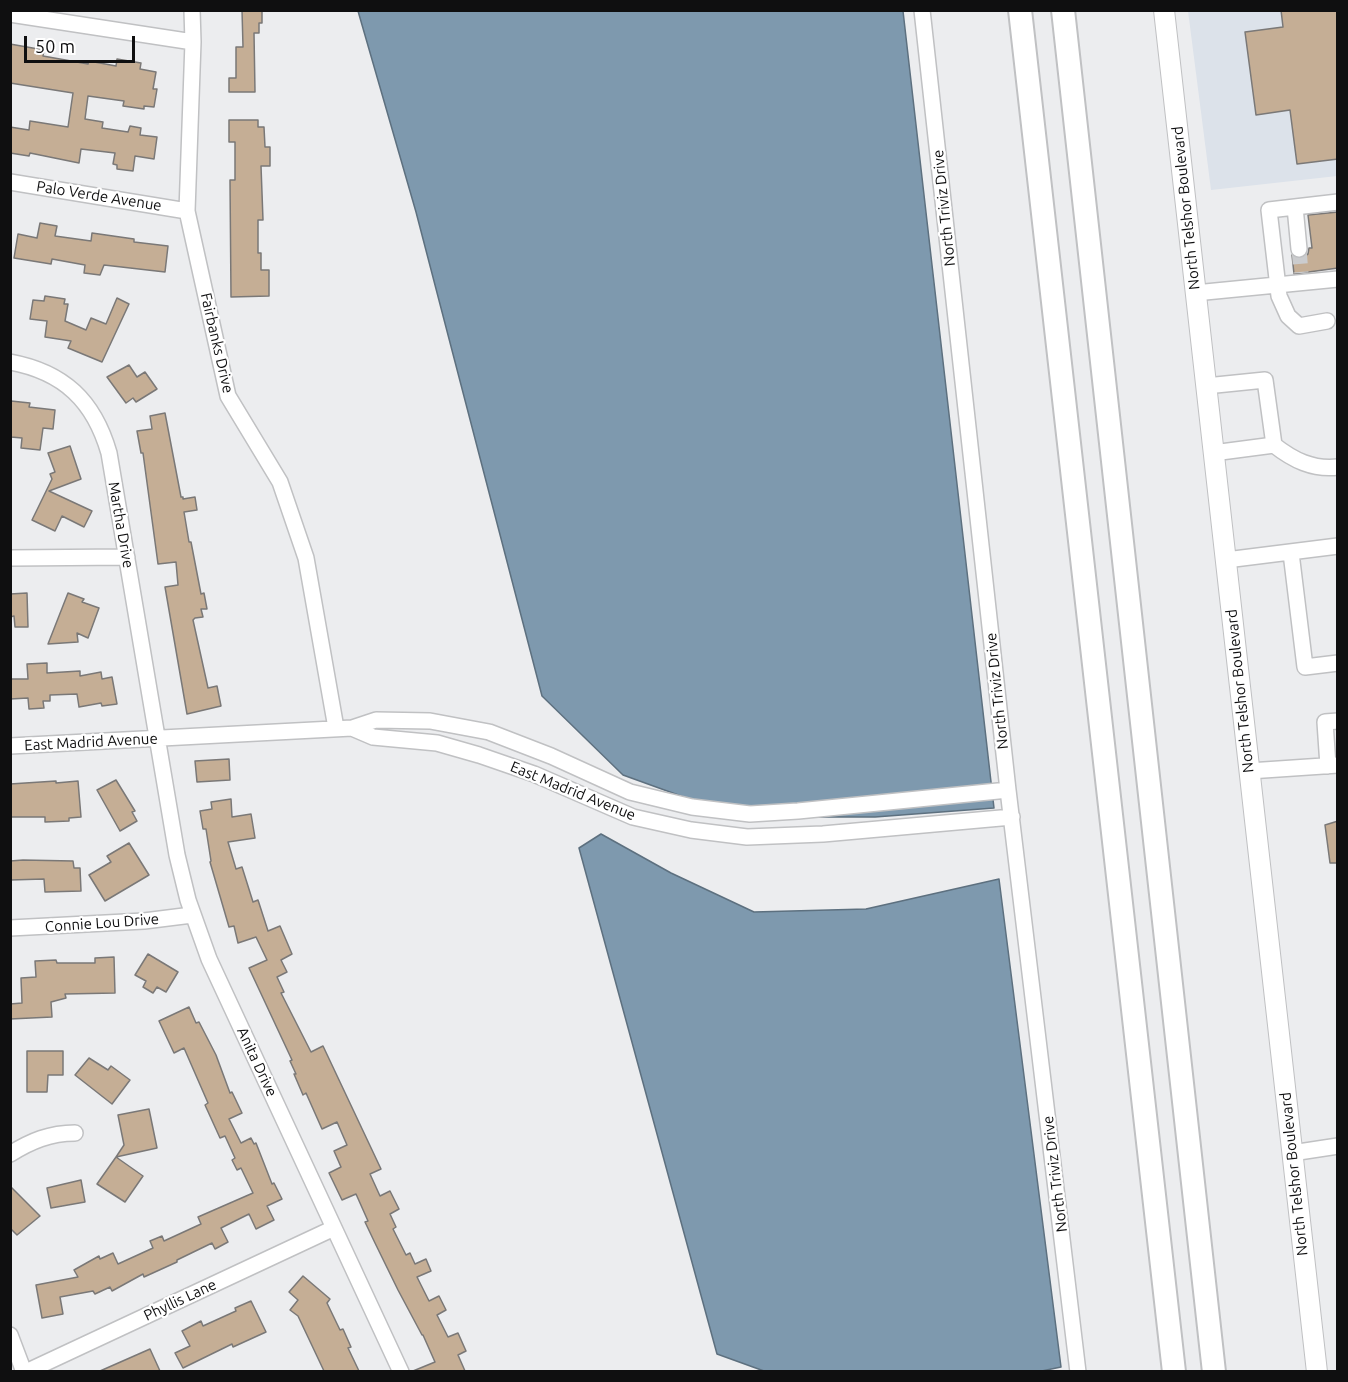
<!DOCTYPE html>
<style>
body{margin:0}
#map{position:relative;width:1348px;height:1382px;overflow:hidden;background:#ecedef;font-family:Ubuntu,sans-serif}
canvas{display:block}
.frame{position:absolute;inset:0;border:12px solid #0f0f10;pointer-events:none}
.scale{position:absolute;left:24px;top:36px;width:111px;height:27px;box-sizing:border-box;border:3px solid #0f0f10;border-top:0;padding-left:8px;font-size:18px;line-height:21px;white-space:nowrap;color:#0f0f10;-webkit-text-stroke:4px #fff;paint-order:stroke}
</style>
<div id="map">
<canvas width="1348" height="1382"></canvas>
<div class="frame"></div>
<div class="scale">50 m</div>
</div>
<script>
const ctx = document.querySelector('canvas').getContext('2d');
ctx.lineJoin = 'round';
function fillPath(path, color) { ctx.fillStyle = color; ctx.fill(path, 'evenodd'); }
function stroke(path, color, width, dash) { ctx.strokeStyle = color; ctx.lineWidth = width; ctx.lineCap = dash ? 'butt' : 'round'; ctx.setLineDash(dash || []); ctx.stroke(path); }
function drawText(font, color, halo, rows, align = 'center') {
  ctx.font = font + ' Ubuntu,sans-serif'; ctx.lineWidth = 4.5; ctx.setLineDash([]); ctx.textBaseline = 'middle'; ctx.strokeStyle = halo; ctx.fillStyle = color; for (const [text, x, y, turn = 0] of rows) {
    ctx.save(); ctx.translate(x, y); ctx.rotate((+turn || 0) * Math.PI / 180); ctx.textAlign = isNaN(turn) ? turn : align; if (halo) ctx.strokeText(text, 0, 0); ctx.fillText(text, 0, 0); ctx.restore();
  }
}
fillPath(new Path2D(`
 M1188,11H1337V176L1211,190Z`), '#dce2ea');
const water = new Path2D(`
 M358,11H903L994,808L875,817H739L623,775L542,696L416,212Z
 M601,834L671,873L754,912L866,909L999,879L1061,1367L1037,1372L764,1371L717,1354L579,848Z`);
fillPath(water, '#7e99ae');
stroke(water, '#5d707f', 1.5);
const building = new Path2D(`
 M242,10H262V23H259V33H254L255,92H229V78H236V47H243Z
 M1281,10H1338V159L1297,164L1290,110L1256,115L1245,32L1283,27Z
 M10,44L44,50L43,56L88,64L89,61L116,66L117,59L141,63L140,69L156,72L153,89H157L154,107L144,106V109L123,106L124,101L88,96L85,119L103,122L102,128L128,132L130,126L141,128L140,135L157,137L154,159L135,156L133,171L117,169V165L113,164L115,153L81,149L79,163L30,153L29,156L10,153V127L29,130L30,121L68,127L73,93L10,83Z
 M229,120H258V127H264L265,147H270V166H261L263,220H258V253H261V270H269V296L231,297L230,180H235V142H229Z
 M1338,212V268L1294,274L1292,255L1300,259L1308,254L1309,248H1312L1308,215Z
 M40,223L57,226L55,236L91,241L92,233L134,239V242L168,246L165,272L104,265L100,275L84,273L85,265L52,259L51,264L14,258L18,234L37,238Z
 M45,296L65,299L64,304H68L65,321L86,330L91,318L106,324L117,298L129,304L102,362L68,348L71,341L45,337L47,321L30,319L33,300L44,301Z
 M129,365L137,377L145,372L157,389L136,402L133,398L126,403L107,377Z
 M11,401L30,403L29,407L55,410L53,429L43,428L40,450L21,448L22,438L11,437Z
 M165,413L181,497H183V499L195,497L197,510L184,512L189,542H191L201,594L204,593L207,609H201L203,617L195,618L193,620L208,688L217,686L221,706L187,714L165,587L178,585L176,562L158,564L143,453H141L137,431L152,429L150,416Z
 M70,446L81,479L49,491L92,511L84,527L62,516L55,531L32,520L52,479L50,474L55,472L48,453Z
 M27,593L28,627H15L14,616L10,617V594Z
 M68,593L84,599L82,602L99,608L88,638L77,633L78,642L48,644Z
 M47,663V673L80,671V676L101,672L102,679L112,677L117,704L102,706L101,703L79,707L77,694L50,695V701H43L44,708L29,709L28,698L10,699V679H28L27,664Z
 M229,759L230,780L197,782L195,761Z
 M116,780L135,811L132,812L137,821L120,831L97,790Z
 M56,781V783L78,781L81,817L69,818V821L45,822V817H10V784Z
 M231,799L232,817L251,814L255,838L228,842L236,869L242,867L253,902L258,900L268,931L280,926L292,954L281,960L287,972L277,977L284,992L281,993L311,1052L323,1046L381,1169L370,1174L380,1196L390,1191L399,1209L390,1214L396,1227L393,1229L406,1255L410,1253L415,1264L426,1259L431,1271L417,1277L429,1301L439,1296L446,1310L437,1315L448,1337L458,1333L466,1351L458,1355L465,1371H413L435,1362L423,1335H422L398,1290L375,1243L365,1222L368,1221L356,1194L342,1200L329,1173L341,1167L334,1151L347,1145L337,1122L322,1129L306,1093L303,1095L294,1074H296L290,1061L292,1060L249,968L267,960L256,937L238,943L234,926L229,927L210,862L211,861L206,829H203L200,811L212,809L211,802Z
 M1338,821V863H1330L1325,825Z
 M129,843L149,875L105,901L89,875L111,862L107,856Z
 M23,860L73,861L74,868H80L81,891L45,892L44,879L10,880V861Z
 M148,954L178,972L166,992L157,987L153,993L143,987L146,981L135,975Z
 M114,957L115,993L65,994L66,998L51,1002L52,1017L10,1019V1004L22,1003L21,978L36,977L35,961L56,960L57,963H95V958Z
 M189,1007L196,1023L199,1022L216,1055L230,1093L232,1092L242,1113L229,1119L241,1143L251,1138L254,1144L256,1143L272,1184L274,1183L282,1199L267,1206L274,1220L256,1229L249,1214L221,1228L228,1242L215,1249L212,1243L177,1260V1262L144,1277L143,1274L112,1291L110,1287L95,1294L93,1291L60,1297L63,1314L42,1318L36,1285L78,1277L74,1270L99,1256L100,1259L113,1253L118,1264L153,1248L150,1241L162,1236L164,1241L201,1224L198,1217L253,1193L241,1168L237,1170L232,1160L235,1158L225,1136L220,1138L205,1105L208,1103L184,1048L174,1053L159,1021Z
 M27,1051H63V1075H48L47,1092H27Z
 M89,1058L108,1070L111,1066L130,1080L112,1104L75,1075Z
 M149,1109L157,1148L116,1157L124,1145L118,1115Z
 M116,1157L143,1176L125,1202L97,1184Z
 M81,1180L85,1202L51,1208L47,1188Z
 M10,1186L40,1216L17,1235L10,1228Z
 M303,1276L330,1299L327,1303L340,1330L343,1329L351,1347L348,1348L359,1371H324L298,1316L290,1310L298,1300L289,1292Z
 M251,1301L266,1332L233,1347L232,1344L183,1368L175,1353L190,1346L182,1331L201,1321L203,1326L236,1311L235,1308Z
 M150,1349L160,1371H100Z`);
fillPath(building, '#c5ae95');
stroke(building, '#7a7877', 1.5);
stroke(new Path2D(`
 M1299,249L1301,273`), '#cbccce', 15, [15, 8]);
const minor = new Path2D(`
 M192,10L193,42L187,211L228,396L280,482L306,558L336,728
 M922,10L1008,790L1078,1372
 M10,14L193,42
 M10,182L187,211
 M1295,207L1299,249
 M1195,293L1338,279
 M1327,321L1299,326L1288,316L1279,296L1269,210L1338,202
 M10,362C64,372 94,401 109,453L177,855L188,900L209,959L401,1372
 M1206,386L1265,380L1274,445L1213,453
 M1274,445C1293,460 1313,470 1338,467
 M1291,553L1305,667L1338,663
 M10,558L127,557
 M1226,560L1338,546
 M352,728L373,737L437,743L479,755L534,774L633,817L691,830L747,837L823,834L1012,817
 M10,746L352,728L376,720L430,721L489,732L551,756L630,792L692,807L750,814L798,811L1008,790
 M1328,766L1325,722L1338,721
 M1249,771L1338,765
 M10,928L144,921L192,915
 M1292,1153L1338,1146
 M10,1154C31,1141 50,1133 75,1133
 M10,1335L24,1372
 M26,1372L334,1228`);
const major = new Path2D(`
 M1164,10L1317,1372`);
const highway = new Path2D(`
 M1020,10L1174,1372
 M1063,10L1214,1372`);
stroke(minor, '#c0c1c3', 18);
stroke(major, '#c0c1c3', 22);
stroke(highway, '#c0c1c3', 26);
stroke(minor, '#fff', 15);
stroke(major, '#fff', 20);
stroke(highway, '#fff', 22);
drawText('15px', '#0f0f10', '#fff', [
 ["Palo Verde Avenue",99,196,9],
 ["North Triviz Drive",944,208,-96],
 ["North Telshor Boulevard",1186,208,-96],
 ["Fairbanks Drive",217,343,77],
 ["Martha Drive",121,525,80],
 ["North Triviz Drive",997,691,-96],
 ["North Telshor Boulevard",1240,691,-96],
 ["East Madrid Avenue",91,742,-3],
 ["East Madrid Avenue",573,791,22],
 ["Connie Lou Drive",102,923,-4],
 ["Anita Drive",257,1062,65],
 ["North Triviz Drive",1055,1174,-97],
 ["North Telshor Boulevard",1294,1174,-96],
 ["Phyllis Lane",180,1300,-25]
]);
</script>
